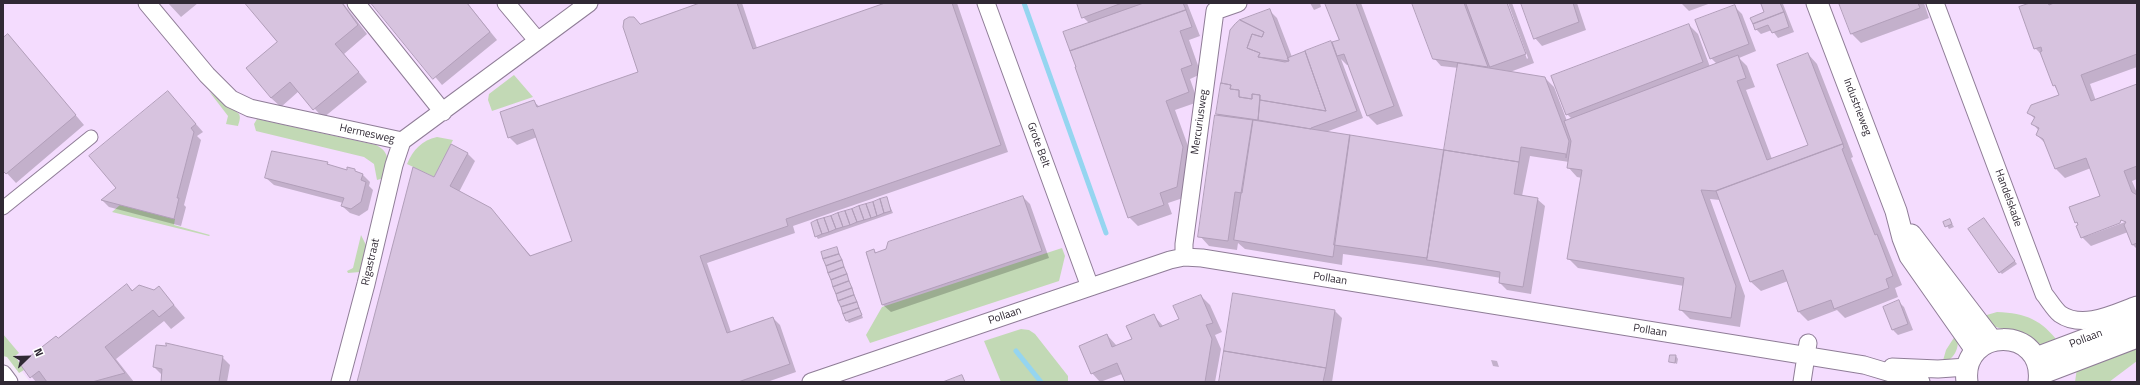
<!DOCTYPE html>
<style>
body{margin:0}
#map{position:relative;width:2140px;height:385px;overflow:hidden;background:#f6eafb;font-family:"Titillium Web",sans-serif}
canvas{display:block}
.frame{position:absolute;inset:0;border:4px solid #302934;pointer-events:none}
.north{position:absolute;left:8px;top:337px;width:40px;height:40px;-webkit-text-stroke:3px #fff;paint-order:stroke;rotate:67deg;font-size:11px;font-weight:700;line-height:16px;text-align:center;color:#302934}
.north::after{content:'';display:block;margin:auto;width:14px;height:18px;background:#302934;clip-path:polygon(50% 0,100% 100%,50% 72%,0 100%)}
</style>
<div id="map">
<canvas width="2140" height="385"></canvas>
<div class="frame"></div>
<div class="north">N</div>
</div>
<script>
const ctx = document.querySelector('canvas').getContext('2d');
ctx.lineJoin = 'round';
function fillPath(path, color) { ctx.fillStyle = color; ctx.fill(path, 'evenodd'); }
function stroke(path, color, width, dash) { ctx.strokeStyle = color; ctx.lineWidth = width; ctx.lineCap = dash ? 'butt' : 'round'; ctx.setLineDash(dash || []); ctx.stroke(path); }
function drawText(font, color, halo, rows, align = 'center') {
  ctx.font = font + ' "Titillium Web",sans-serif'; ctx.lineWidth = 3; ctx.setLineDash([]); ctx.textBaseline = 'middle'; ctx.strokeStyle = halo; ctx.fillStyle = color; for (const [text, x, y, turn = 0] of rows) {
    ctx.save(); ctx.translate(x, y); ctx.rotate((+turn || 0) * Math.PI / 180); ctx.textAlign = isNaN(turn) ? turn : align; if (halo) ctx.strokeText(text, 0, 0); ctx.fillText(text, 0, 0); ctx.restore();
  }
}
fillPath(new Path2D(`
 M3,3H2137V382H30L3,346Z`), '#f4dcfe');
fillPath(new Path2D(`
 M514,75L533,97L492,111L488,100L489,94Z
 M208,90C214,97 237,111 239,114C241,118 239,122 238,126L226,124L228,116Z
 M257,119L376,145C391,152 389,165 384,178L377,180L374,164L364,157L256,131L254,124Z
 M437,137L453,140L434,177L407,164C413,150 422,140 437,137Z
 M120,205L175,219L174,225L210,235L209,236L112,212Z
 M361,235L367,247L360,272L348,273L347,271L353,268Z
 M1062,248L1065,256L1059,281L870,343L866,335L882,307Z
 M1997,312C2026,313 2042,320 2059,343L2046,346L2040,344L2029,338L1987,324L1980,317Z
 M1021,329L1029,330L1035,334L1068,376V382H1001L984,341Z
 M1957,333C1960,347 1956,358 1942,364L1946,350Z
 M3,334L19,353L15,356L24,370L19,373L7,357L3,356Z
 M2137,344V361L2109,382H2075L2077,368Z`), '#c2d9b5');
fillPath(new Path2D(`
 M168,3H198L181,17Z
 M246,3H343L367,34L344,54L367,82L323,118L299,91L281,107L271,98L279,42Z
 M373,3H467L497,40L442,85Z
 M703,3H742L757,48L888,3H957L1008,152L793,226L795,233L707,263L731,332L773,318L780,325L796,372L767,382H358L452,145L468,154L475,161L459,192L490,209L531,256L573,242L537,137L517,145L509,137L534,102L540,107L640,73V25Z
 M1078,3H1187L1200,36L1189,40L1201,74L1190,79L1198,102L1175,110L1192,157L1186,197L1168,203L1172,214L1138,226L1129,217L1089,23L1083,17Z
 M1310,3H1320L1321,7L1314,10Z
 M1326,3H1361L1403,116L1377,125L1368,116L1349,65H1347L1341,59L1363,118L1326,132L1445,151L1459,68L1441,66L1434,58L1413,3H1506L1527,59L1528,58L1508,3H1512L1534,63L1510,72L1545,78L1554,87L1567,121L1572,119L1567,114L1689,25L1698,34L1710,67L1717,64L1711,58L1735,7L1742,14L1756,51L1739,58L1747,66L1755,87L1746,90L1772,159L1809,145L1808,54L1817,64L1852,154L1853,157L1851,158L1902,285L1895,288L1898,297L1845,318L1837,310L1808,321L1799,312L1788,281L1761,291L1751,282L1720,200L1710,199L1745,296L1740,327L1690,319L1680,309L1684,286L1578,268L1569,259L1582,178L1577,177L1568,167L1569,162L1530,156L1522,196L1537,199L1545,206L1531,294L1507,290L1500,283L1501,278L1435,267L1343,254L1342,265L1245,249L1238,243L1237,250L1209,246L1200,236L1220,117L1217,114L1231,29L1270,11L1277,18L1292,57L1330,43L1335,47L1340,40Z
 M1522,3H1577L1586,30L1542,46L1535,38Z
 M1681,3H1711L1689,11Z
 M1767,3L1783,4L1794,32L1778,38L1772,30L1761,34L1756,29L1765,13Z
 M1840,3H1924L1929,18L1861,43L1852,34Z
 M2033,3H2050L2052,5L2057,3H2137V67L2090,84L2096,101L2137,85V179L2132,181L2137,193V249L2132,244L2128,232L2091,246L2082,237L2079,226L2076,222L2102,196L2091,168L2065,178L2056,169L2047,145L2037,135L2039,131L2033,124L2035,119L2029,113L2060,95L2054,85L2043,56L2035,48ZM2124,220L2125,222L2087,236V234Z
 M8,35L84,125L16,183L3,169V39Z
 M168,92L203,132L197,136L201,140L184,205L186,207L181,226L109,207L102,200L118,188Z
 M327,163L331,166L362,174L370,182L369,186L373,190L368,210L359,216L350,213L342,206L343,203L274,185L266,178Z
 M1023,197L1030,204L1049,258L891,312L883,305L866,253L873,250L877,253Z
 M886,198L893,213L818,239L816,236Z
 M1950,220L1954,227L1949,229L1945,222Z
 M1986,222L2017,264L2002,274L2000,272Z
 M837,248L863,318L849,323L847,321Z
 M127,285L133,291H155L159,287L185,318L171,329L164,321L116,359L134,382H36L21,364L59,339Z
 M1201,296L1210,305L1222,332L1215,335L1221,349L1215,382H1126L1122,374L1100,382L1092,373L1107,335L1117,346L1133,340L1154,316L1164,327L1180,320Z
 M1899,302L1904,307L1913,330L1898,335L1893,330L1884,307Z
 M1335,311L1342,318L1332,382H1220Z
 M1676,356L1678,359L1677,364L1670,361Z
 M222,357L230,365L227,382H162V375L154,367Z
 M1491,360L1497,361L1499,367L1493,366Z`), '#0003');
stroke(new Path2D(`
 M1024,3L1106,233
 M1016,351L1041,382`), '#95d5f0', 5);
const building = new Path2D(`
 M245,3H342L358,25L335,44L359,72L313,110L290,82L271,98L246,68L277,42Z
 M371,3H467L490,32L433,79Z
 M700,3H737L753,49L885,3H952L1001,145L786,219L788,226L700,256L727,333L773,317L790,364L738,382H357L413,167L434,177L451,144L468,153L450,186L491,208L530,256L572,241L533,129L508,138L500,112L534,100L537,107L638,72L623,27L624,20L629,17H634L640,24Z
 M1077,3H1122L1082,18Z
 M1144,3H1183L1186,10L1070,51L1063,32Z
 M1325,3H1356L1394,106L1367,116L1344,54L1337,56L1332,42L1339,40Z
 M1412,3H1464L1488,67L1433,59Z
 M1466,3H1507L1526,54L1490,67Z
 M1521,3H1573L1579,22L1534,39Z
 M1765,3H1780L1784,12L1753,24L1750,18L1764,12L1761,4Z
 M1839,3H1918L1920,8L1851,34Z
 M2030,3H2048L2049,5L2054,3H2137V54L2081,75L2091,101L2137,84V166L2124,171L2132,192L2137,195V243L2132,245L2124,225L2126,222L2121,220L2120,223L2081,238L2076,226L2078,225L2077,222L2075,223L2069,207L2100,196L2086,158L2055,169L2043,139L2036,135L2039,128L2031,124L2035,117L2027,113L2031,105L2059,95L2055,85L2053,86L2040,52L2042,51L2041,47L2034,49L2019,7Z
 M1735,5L1749,44L1710,59L1695,20Z
 M1270,9L1279,34L1289,61L1258,57L1260,53L1247,48L1252,34L1262,37L1264,32L1240,20Z
 M1186,10L1192,27L1180,31L1192,65L1181,69L1189,92L1166,101L1183,147L1177,187L1160,193L1164,205L1128,218L1075,67H1076L1070,51Z
 M1784,12L1789,27L1772,33L1768,25L1755,30L1753,24Z
 M1240,20L1264,32L1262,37L1252,34L1247,48L1260,53L1258,57L1285,62L1289,61L1287,58L1305,51L1326,111L1260,100V95L1252,94V99L1239,97V90L1230,89L1231,85L1221,83L1230,30L1235,24Z
 M1689,24L1703,62L1566,115L1551,76Z
 M8,34L76,115L6,174L3,171V38Z
 M1331,41L1357,111L1311,128V129L1258,120L1260,100L1326,111L1305,51Z
 M1808,53L1843,144L1716,191L1701,190L1736,286L1731,318L1679,310L1684,278L1567,259L1582,170L1567,168L1571,141L1564,121L1738,55L1746,78L1737,81L1767,160L1808,145L1777,65Z
 M1458,63L1545,77L1569,141L1566,158V154L1521,147L1519,162L1444,150Z
 M1221,83L1231,85L1230,89L1239,90V97L1252,99V94L1260,95L1258,120L1216,114Z
 M168,91L196,124L191,128L194,132L177,198H179L174,219L101,200L116,188L89,156Z
 M1215,115L1253,120L1242,193L1235,192L1228,241L1198,237Z
 M1253,120L1350,135L1333,257L1234,240Z
 M1350,135L1444,150L1427,258L1334,245Z
 M1843,144L1844,148L1842,149L1875,235L1877,234L1893,276L1886,279L1889,288L1834,309L1831,300L1798,312L1783,270L1750,282L1716,191Z
 M1444,150L1519,162L1514,194L1538,198L1523,287L1499,283L1500,272L1427,260Z
 M272,151L328,162L327,164L347,170V167L355,169V171L363,174L361,180L366,182L361,202L351,209L341,206L344,198L265,178Z
 M1023,196L1042,251L882,305L866,252L874,249L875,253L886,249L888,242Z
 M887,197L891,211L884,213L880,199Z
 M880,199L884,213L877,216L873,202Z
 M873,202L877,216L871,218L866,204Z
 M866,204L871,218L864,220L859,206Z
 M859,206L864,220L857,222L852,209Z
 M852,209L857,222L850,225L845,211Z
 M845,211L850,225L843,227L838,213Z
 M838,213L843,227L836,229L831,216Z
 M831,216L836,229L829,232L824,218Z
 M824,218L829,232L822,234L817,220Z
 M1984,218L2015,261L1999,273L1968,229Z
 M1950,219L1952,224L1945,227L1943,222Z
 M817,220L822,234L815,237L811,223Z
 M837,247L839,254L823,259L821,252Z
 M839,254L842,260L826,266L823,259Z
 M842,260L844,267L828,273L826,266Z
 M844,267L847,274L831,280L828,273Z
 M847,274L849,281L833,287L831,280Z
 M849,281L852,288L836,294L833,287Z
 M127,284L132,291L139,285L154,290L159,286L174,305L159,317L153,310L105,347L125,373L92,382H47L39,371L30,378L20,364L56,336L58,338Z
 M852,288L854,295L838,301L836,294Z
 M1233,293L1335,310L1326,368L1224,351Z
 M854,295L857,302L841,307L838,301Z
 M1201,295L1213,323L1206,325L1212,339L1205,382H1125L1117,363L1091,374L1079,346L1107,334L1112,347L1132,339L1126,326L1154,314L1160,327L1179,319L1173,306Z
 M1899,300L1908,324L1892,330L1883,307Z
 M857,302L859,308L843,314L841,307Z
 M859,308L862,315L846,321L843,314Z
 M166,343L223,356L219,382H161L162,369L153,367L156,345L166,346Z
 M1224,351L1326,368L1323,382H1219Z
 M1670,355H1676L1675,363L1669,362Z
 M962,375L965,382H943Z`);
fillPath(building, '#d7c3df');
stroke(building, '#b29fba', 1);
const pedestrian = new Path2D(`
 M3,208L91,137`);
const minor = new Path2D(`
 M147,3L207,75L231,99L250,108L286,116L402,141L589,3
 M356,3L443,112
 M506,3L537,40
 M986,3L1090,287
 M1935,3L2044,294C2049,300 2054,309 2060,314C2083,330 2115,313 2137,305
 M1184,257V244L1215,11L1238,3
 M1892,367L1938,369L1967,367
 M3,374L9,382
 M340,382L366,284L394,165L402,141
 M811,382L1170,260L1184,257L1202,258L1864,365L1921,382
 M1802,382L1808,343`);
const tertiary = new Path2D(`
 M1817,3L1896,211L1903,238L1910,256L1976,350
 M1911,235L1992,341
 M2036,358L2137,320
 M2040,374L2137,337
 M1967,382C1960,326 2046,325 2039,382`);
stroke(pedestrian, '#8f7d97', 15);
stroke(minor, '#8f7d97', 19);
stroke(tertiary, '#8f7d97', 23);
stroke(pedestrian, '#fff', 13);
stroke(minor, '#fff', 17);
stroke(tertiary, '#fff', 21);
drawText('11px', '#302934', '#fff', [
 ["Industrieweg",1857,107,69],
 ["Mercuriusweg",1200,122,-82],
 ["Hermesweg",367,134,12],
 ["Grote Belt",1038,145,70],
 ["Handelskade",2008,198,70],
 ["Rigastraat",371,262,-77],
 ["Pollaan",1330,279,9],
 ["Pollaan",1005,316,-19],
 ["Pollaan",1650,331,9],
 ["Pollaan",2086,339,-21]
]);
</script>
